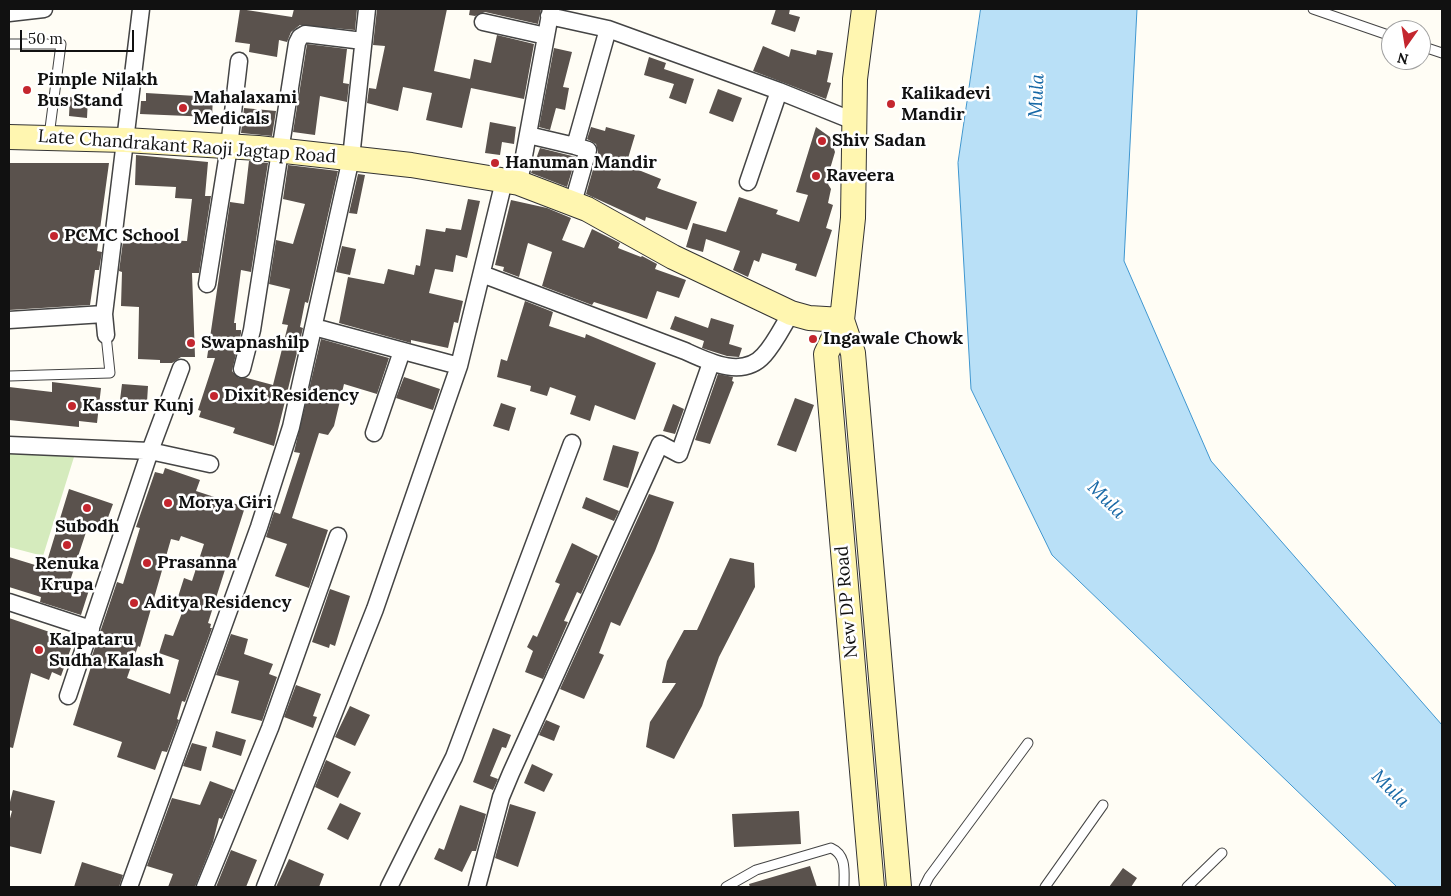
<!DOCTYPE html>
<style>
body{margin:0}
#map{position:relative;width:1451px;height:896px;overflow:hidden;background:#fffdf5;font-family:Lora,serif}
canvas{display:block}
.frame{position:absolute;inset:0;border:10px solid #111;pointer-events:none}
.north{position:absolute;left:1381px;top:20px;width:50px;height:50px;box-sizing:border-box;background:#fff;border:1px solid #a0a0a0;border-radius:50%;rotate:193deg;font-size:14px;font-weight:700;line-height:20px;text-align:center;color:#111}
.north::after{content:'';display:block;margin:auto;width:18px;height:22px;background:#c4262e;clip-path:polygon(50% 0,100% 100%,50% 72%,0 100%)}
.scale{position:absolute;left:20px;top:30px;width:114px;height:22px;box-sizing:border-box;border:2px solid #111;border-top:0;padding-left:6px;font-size:15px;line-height:18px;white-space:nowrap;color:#111;-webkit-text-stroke:4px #fff;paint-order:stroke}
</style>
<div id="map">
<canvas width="1451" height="896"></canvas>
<div class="frame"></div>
<div class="north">N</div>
<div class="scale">50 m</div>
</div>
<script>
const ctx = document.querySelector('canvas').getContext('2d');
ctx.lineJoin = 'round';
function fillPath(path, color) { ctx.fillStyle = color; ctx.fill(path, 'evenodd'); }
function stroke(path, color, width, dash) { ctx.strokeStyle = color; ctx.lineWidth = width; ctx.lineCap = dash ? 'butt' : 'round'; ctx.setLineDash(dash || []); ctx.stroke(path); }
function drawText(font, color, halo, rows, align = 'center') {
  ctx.font = font + ' Lora,serif'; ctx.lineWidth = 5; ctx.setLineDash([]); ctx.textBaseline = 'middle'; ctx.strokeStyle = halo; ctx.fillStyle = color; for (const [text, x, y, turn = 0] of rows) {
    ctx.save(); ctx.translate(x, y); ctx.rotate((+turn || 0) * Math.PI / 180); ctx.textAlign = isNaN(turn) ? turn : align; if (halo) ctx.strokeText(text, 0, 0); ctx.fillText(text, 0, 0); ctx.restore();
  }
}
fillPath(new Path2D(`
 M9,453L74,457L43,556L9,547Z`), '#d5ebbd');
const water = new Path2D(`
 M981,9H1137L1124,261L1211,461L1442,725V887H1397L1052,555L971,389L958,163Z`);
fillPath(water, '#b9e0f7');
stroke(water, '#3f96cf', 1);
fillPath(new Path2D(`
 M240,9L292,17L294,9H357L355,30L300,25L291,32L287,42L279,40L277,57L249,52L250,44L235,42Z
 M377,9H447L434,71L470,79L474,59L491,63L497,35L534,44L524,99L471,88L462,128L426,120L432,93L403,87L398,111L367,103L369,88L376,89L385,46L373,45Z
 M470,9H541L538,24L485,12L475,16L469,15Z
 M776,9H790L789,14L800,17L795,32L771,24Z
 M307,44L347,49L343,83L349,84L347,102L320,96L315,135L293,132Z
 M763,46L789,57L791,49L816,55L817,50L833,53L827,82L831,83L826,99L753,71Z
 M554,48L572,52L563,87L569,88L565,110L556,108L550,130L539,127Z
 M649,57L666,63L664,69L694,79L686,104L669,98L674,84L644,75Z
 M718,89L742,98L733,122L709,113Z
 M146,93L213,97L212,117L140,114L141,101H146Z
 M70,97L88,98L87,118L69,116Z
 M244,108L276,111L272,136L241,133Z
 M490,122L516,127L514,144L502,142L500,155L485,153Z
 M591,127L605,131L606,127L635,135L626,165L661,179L657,188L697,202L687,230L646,217L645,221L586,194L598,152L596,144L587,139Z
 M816,127L830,137L835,152L830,169L831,179L828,184L831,189L828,203L833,205L826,228L832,230L816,277L795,270L797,264L762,253L759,262L754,260L748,277L733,270L740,251L706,239L703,252L686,247L693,223L726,232L739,197L778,210L776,214L799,222L808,195L796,192Z
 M540,148L576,157L567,187L531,173Z
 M136,155L208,162L205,196H211L199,273H192L195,357H181L172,363H160V360L138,359L139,307L121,306L122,272L119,271L124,234L160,236V240L187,241L192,199L175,198L176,187L135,185Z
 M249,161L268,163L251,272L241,270L234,323H236V330H241V333L232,371L239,378H247L273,385L288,325L282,324L290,289L269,284L276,240L293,244L305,204L283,199L288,165L338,171L308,303L305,302L300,327L303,328L274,446L233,433L235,428L199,417L201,411L198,410L215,358H207L230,202L244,204Z
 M9,163H109L97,251L102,252L99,270H95L90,305L9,310Z
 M358,174L365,175L357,214L349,213Z
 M468,199L480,201L467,258L456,255L453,272L435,269L429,293L463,301L458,323L454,322L448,348L411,340V343L339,323L348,277L384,284L388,269L414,275L416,265L420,266L426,229L445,232L446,228L461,230Z
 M511,200L547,208L571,218L562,240L584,248L592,229L620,243L618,248L641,257L642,256L657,264L655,269L686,280L679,298L657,291L647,319L594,302L592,305L542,286L552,252L528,243L519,277L503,271L504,267L495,265Z
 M342,246L356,249L350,275L336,272Z
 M525,301L553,312L549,326L585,338L586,334L656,363L635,420L595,405L590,421L570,414L576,396L550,387L547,396L530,391L531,386L497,377L501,359L507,361Z
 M675,316L708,328L711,318L734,325L729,344L742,348L739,357L727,356L708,350L702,348L704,341L670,329Z
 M321,339L389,358L377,394L344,384L334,426L328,435L319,433L292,518L328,530L309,588L275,576L287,544L266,537L274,512L280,514L300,453L294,452Z
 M718,374L733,377L732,381L734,382L710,444L695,440Z
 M404,377L440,389L433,410L396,398Z
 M52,382L101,388L97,423L79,421V427L9,420V387L52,392Z
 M122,384L148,386L147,402L120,400Z
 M795,398L814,405L796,452L777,445Z
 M501,403L516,408L509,431L493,426Z
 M673,404L684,409L675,434L663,431Z
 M613,445L639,452L628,488L603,480Z
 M165,468L200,480L196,491L245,507L208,623L211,624L210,628H212L185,702L182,701L177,719L179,720L167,752L162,751L155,770L117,757L122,742L73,725L94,657L92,656L117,582L123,584L140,528L136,527L155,472L163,474ZM181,536L204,544L192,581L184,578L178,597L187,600L173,636L165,634L159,653L179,660L170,694L127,678L138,646L140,647L171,539L179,541Z
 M69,489L113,504L103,531L88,526L69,584L89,590L81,615L40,602L41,597L9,587V557L45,568Z
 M649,494L674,502L655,551L620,626L611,622L599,653L604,655L584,699L560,689Z
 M586,497L619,511L614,521L582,508Z
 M572,543L598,556L581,594L577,592L564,621L568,622L543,679L525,672L533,651L527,647L533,635L537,637L560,584L555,582Z
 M730,558L754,563L755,587L719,657L702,706L674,759L646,747L650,722L676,683H662L667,661L684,630H697Z
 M330,589L350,596L335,646L330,644L329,648L312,642Z
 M9,618L64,637L62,644L71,648L61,676L52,672L49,680L31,673L13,748L9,747Z
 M231,634L248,639L244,654L273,664L269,674L277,677L262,721L231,713L239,681L216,675Z
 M296,685L321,694L313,716L317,717L313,728L284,717Z
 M350,706L370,715L355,746L335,737Z
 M546,720L560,726L554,741L539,735Z
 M493,728L511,735L506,748L502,747L490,776L498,779L493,790L473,782Z
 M216,731L246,740L241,756L212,747Z
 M192,743L207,747L201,771L183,766Z
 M326,760L351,772L338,798L315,787Z
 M532,764L553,774L544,792L524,783Z
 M210,781L234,790L222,819L219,818L213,842L195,887H168L173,874L147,866L172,798L200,805Z
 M13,790L55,801L41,854L9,846V822L12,811L9,810V806Z
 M340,803L361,813L348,840L327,829Z
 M510,804L536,812L518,867L495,858Z
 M460,805L486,814L476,851H472L462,872L434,859L439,848L444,850Z
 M799,811L801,844L734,847L732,814Z
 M231,850L257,860L246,887H216Z
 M289,859L324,874L319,887H276Z
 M82,862L123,875L119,887H74Z
 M810,866L817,887H750L749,884Z
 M1123,868L1137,878L1131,887H1109Z`), '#5a524d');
const lane = new Path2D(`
 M1313,9L1391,36
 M9,44H61L49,136
 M1421,46L1442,53
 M9,376L110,373L106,335
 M726,887L756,870L831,848C847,855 844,872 844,887
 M924,887L929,877L1028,743
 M1045,887L1103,805
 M1187,887L1222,853`);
const street = new Path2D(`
 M9,13L44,9
 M549,16L608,29L779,91L856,122
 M483,22L546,36
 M528,135L575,146L608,29
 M748,182L779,91
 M519,183L551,9
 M573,203L588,150L575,146
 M482,274L685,351C709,362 743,379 764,355C775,343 783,326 791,313
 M207,284L229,147L239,61
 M104,314L141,9
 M9,320L104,314L106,335
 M314,327L459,366
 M242,369L252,330L297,43L300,37L305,34L363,41
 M374,433L402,351
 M9,445L150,451L210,464
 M9,602L91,629
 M68,696L150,451L181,368
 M129,887L259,527L291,427L351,158L367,9
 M205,887L270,728L338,536
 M265,887L375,609L459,366L504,181
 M389,887L454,757L572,443
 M477,887L501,797L511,773L660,444L679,454L711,363`);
const secondary = new Path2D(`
 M864,9L855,79L853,218L842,320L826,354L872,887
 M9,137L125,140L258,148L411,165L519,183L587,209L673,257L791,313L809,318L842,320
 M842,320L853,353L899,887`);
stroke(lane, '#444', 11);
stroke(street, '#444', 19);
stroke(secondary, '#333', 26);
stroke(lane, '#fff', 9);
stroke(street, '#fff', 16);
stroke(secondary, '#fff6b0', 24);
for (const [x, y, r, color] of [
 [27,90,5,"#c4262e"],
 [891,104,5,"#c4262e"],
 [183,108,5,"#c4262e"],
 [822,141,5,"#c4262e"],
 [495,163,5,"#c4262e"],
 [816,176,5,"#c4262e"],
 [54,236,5,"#c4262e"],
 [813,339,5,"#c4262e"],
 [191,343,5,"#c4262e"],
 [214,396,5,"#c4262e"],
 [72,406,5,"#c4262e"],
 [168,503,5,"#c4262e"],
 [87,508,5,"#c4262e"],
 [67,545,5,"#c4262e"],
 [147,563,5,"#c4262e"],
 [134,603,5,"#c4262e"],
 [39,650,5,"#c4262e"]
]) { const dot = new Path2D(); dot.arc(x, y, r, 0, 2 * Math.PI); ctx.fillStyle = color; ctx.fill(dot); stroke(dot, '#fff', 2); }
drawText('bold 18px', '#111', '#fff', [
 ["Pimple Nilakh",37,80],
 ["Bus Stand",37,101],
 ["Kalikadevi",901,94],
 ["Mandir",901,115],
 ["Mahalaxami",193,98],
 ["Medicals",193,119],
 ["Shiv Sadan",832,141],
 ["Hanuman Mandir",505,163],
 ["Raveera",826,176],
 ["PCMC School",64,236],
 ["Ingawale Chowk",823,339],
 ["Swapnashilp",201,343],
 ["Dixit Residency",224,396],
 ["Kasstur Kunj",82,406],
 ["Morya Giri",178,503],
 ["Subodh",87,527,"center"],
 ["Prasanna",157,563],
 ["Renuka",67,564,"center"],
 ["Krupa",67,585,"center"],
 ["Aditya Residency",144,603],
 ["Kalpataru",49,640],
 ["Sudha Kalash",49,661]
], 'left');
drawText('18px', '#111', '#fff', [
 ["Late Chandrakant Raoji Jagtap Road",187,147,4],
 ["New DP Road",847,602,-95]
]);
drawText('italic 19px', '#1768a6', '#fff', [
 ["Mula",1037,96,-87],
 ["Mula",1106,500,45],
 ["Mula",1390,789,45]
]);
</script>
